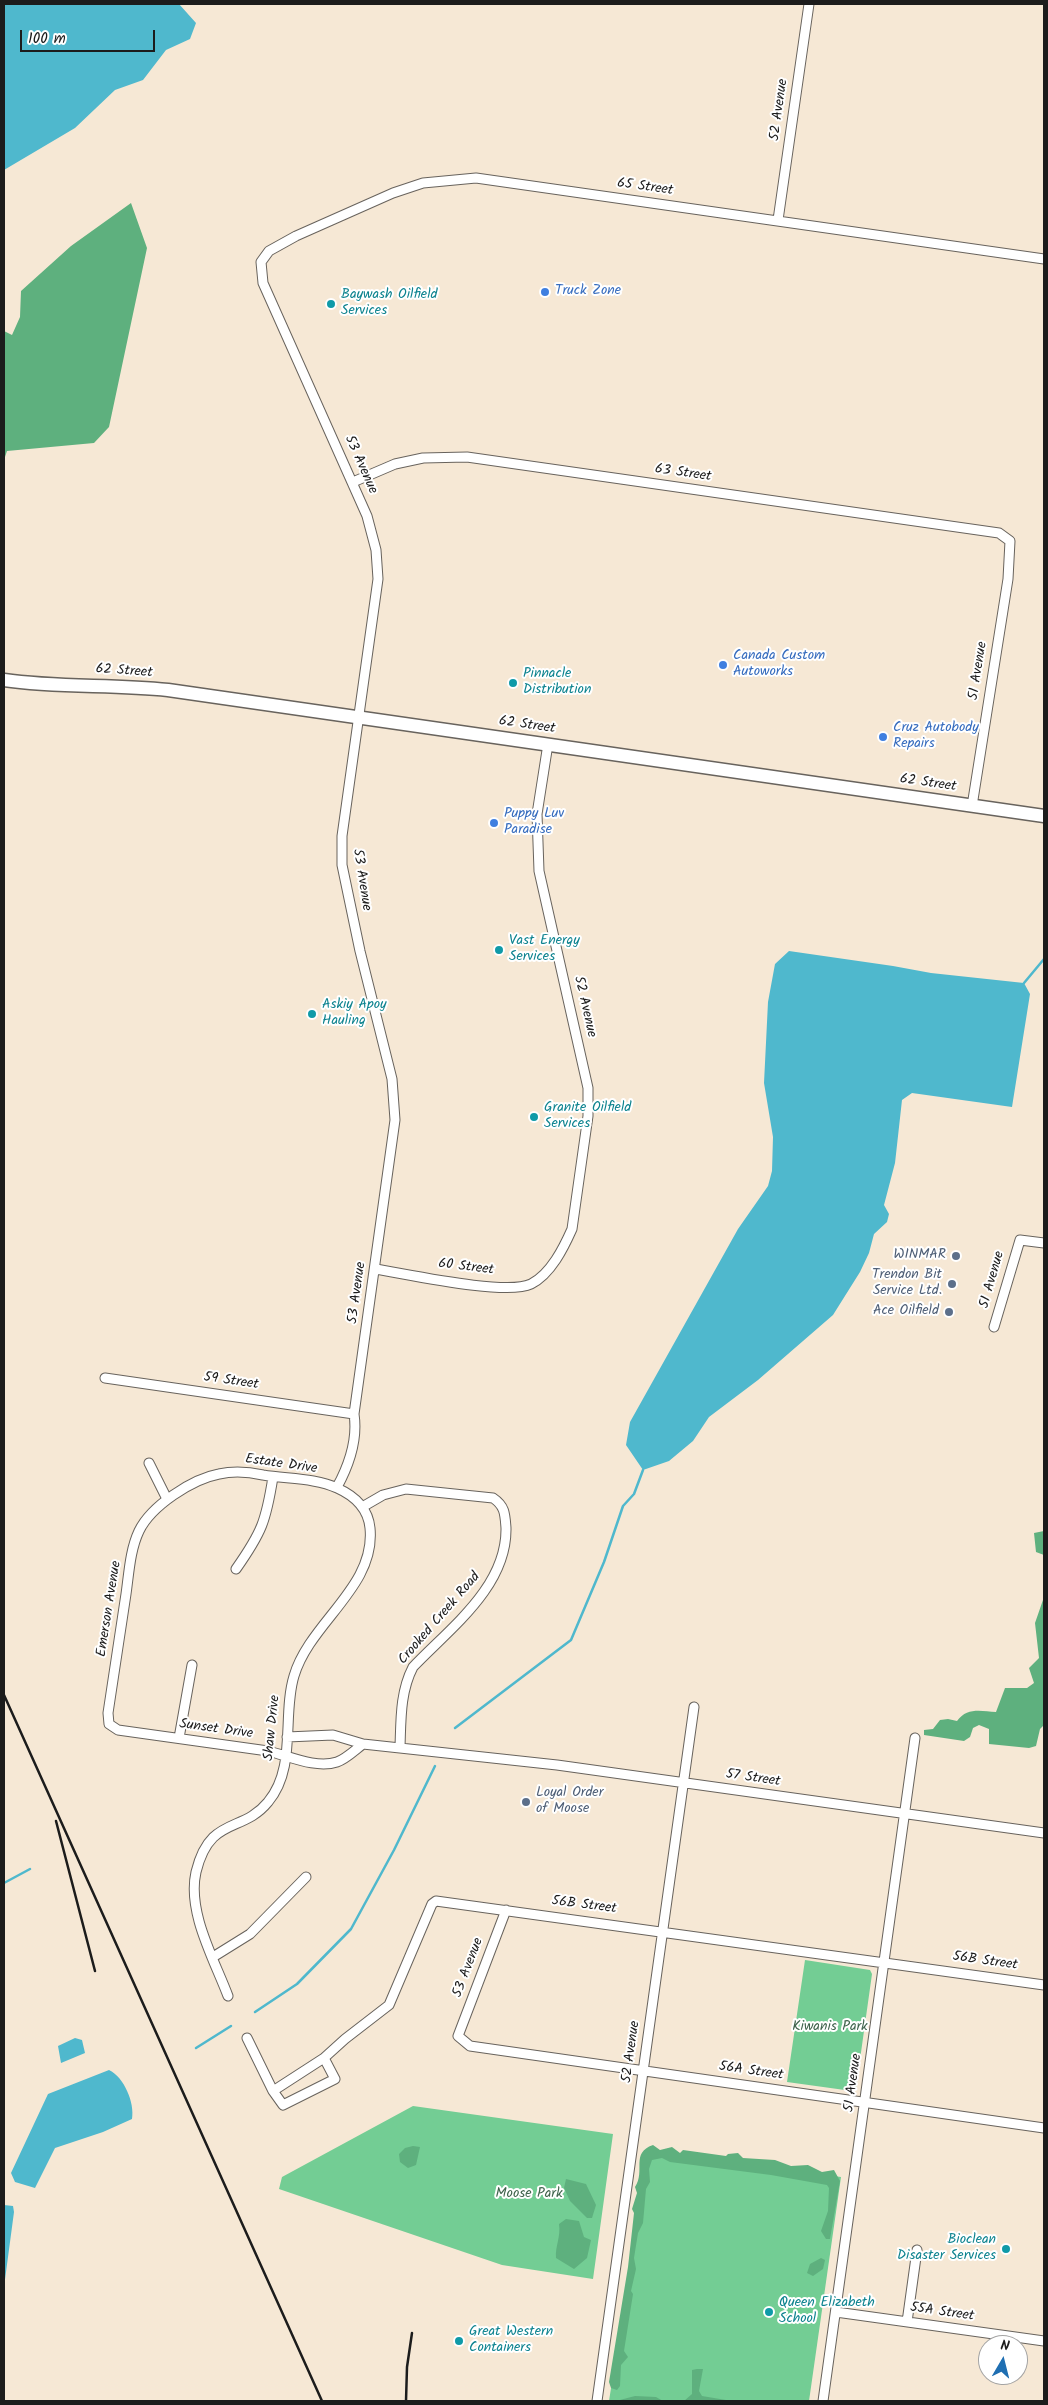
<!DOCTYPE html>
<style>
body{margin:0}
#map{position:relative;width:1048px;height:2405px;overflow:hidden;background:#f6e8d5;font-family:Kalam,sans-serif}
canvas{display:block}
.frame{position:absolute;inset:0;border:5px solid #1c1c1c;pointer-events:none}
.north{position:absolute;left:978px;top:2335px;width:50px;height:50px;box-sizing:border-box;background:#fff;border:1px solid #a4a4a4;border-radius:50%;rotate:8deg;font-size:14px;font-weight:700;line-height:20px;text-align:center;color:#1c1c1c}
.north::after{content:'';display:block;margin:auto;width:18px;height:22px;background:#1f6fb2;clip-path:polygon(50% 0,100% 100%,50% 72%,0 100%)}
.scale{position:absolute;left:20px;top:30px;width:135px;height:22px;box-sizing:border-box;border:2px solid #1c1c1c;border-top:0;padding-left:6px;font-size:15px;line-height:18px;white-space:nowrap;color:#1c1c1c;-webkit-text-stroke:4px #fff;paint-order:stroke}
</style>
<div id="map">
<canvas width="1048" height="2405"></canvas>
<div class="frame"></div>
<div class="north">N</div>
<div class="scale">100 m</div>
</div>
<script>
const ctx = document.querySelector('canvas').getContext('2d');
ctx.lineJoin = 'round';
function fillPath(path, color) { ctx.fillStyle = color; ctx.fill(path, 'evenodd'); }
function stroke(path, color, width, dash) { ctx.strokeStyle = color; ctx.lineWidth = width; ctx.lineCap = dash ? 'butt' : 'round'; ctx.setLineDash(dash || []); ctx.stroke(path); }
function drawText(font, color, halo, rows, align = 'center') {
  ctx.font = font + ' Kalam,sans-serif'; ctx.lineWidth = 4; ctx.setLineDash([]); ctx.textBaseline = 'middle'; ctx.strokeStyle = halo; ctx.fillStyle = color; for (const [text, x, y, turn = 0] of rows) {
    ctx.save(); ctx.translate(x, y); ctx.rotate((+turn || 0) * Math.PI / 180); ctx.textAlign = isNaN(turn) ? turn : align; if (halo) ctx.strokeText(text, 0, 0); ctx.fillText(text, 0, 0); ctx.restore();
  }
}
fillPath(new Path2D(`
 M805,1960L870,1970L872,1974L856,2088L852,2091L787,2082Z
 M413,2106L613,2134L593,2279L502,2265L279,2189L282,2177Z
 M648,2150L841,2177L809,2401H609Z`), '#73cd94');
fillPath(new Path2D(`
 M131,203L147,248L109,427L94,443L7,451L4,460V331L12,335L20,317L21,291L71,246Z
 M1044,1531V1555L1036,1552L1034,1533Z
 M1044,1597V1725L1040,1729L1036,1746L1029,1748L989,1744V1729L979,1725L973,1728L970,1737L964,1741L924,1735V1730L933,1729L940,1720L948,1719L957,1721C967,1707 981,1711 996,1712L1005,1688H1027L1034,1683L1029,1668L1039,1658L1035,1623Z
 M653,2145L660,2150L672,2147L680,2153L683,2150L726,2156L728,2154L738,2153L743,2158L775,2160L791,2166L808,2165L822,2172L834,2170L840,2181L830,2239H826L821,2231L828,2211L829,2188L827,2185L771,2175L670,2162L662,2158L652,2160L649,2169L650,2182L646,2189L643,2223L638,2233L634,2258L636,2269L631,2291L633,2294L624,2351L628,2357L621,2365L620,2386L617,2390L611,2388L609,2382L628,2267L634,2213L632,2209L637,2193L635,2187C646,2171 630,2153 653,2145Z
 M413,2146L420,2147L416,2165L408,2168L400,2162L399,2154L405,2148Z
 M566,2179L586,2184L596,2205L592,2218H587L570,2201L564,2188Z
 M566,2219L579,2221L584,2237L591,2240L587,2258L574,2269L556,2258C555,2246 561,2237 559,2224Z
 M821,2258L825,2260L823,2269L813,2276L807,2273L810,2264Z
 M697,2369H703L699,2391L702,2396L732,2401H684L692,2394V2370Z
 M635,2396L656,2397L663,2401H616Z`), '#5eb07e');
fillPath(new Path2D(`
 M4,4H179L196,23L190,39L166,50L143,80L115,90L75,128L4,170Z
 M789,951L893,966L931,973L1024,983L1030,994L1012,1107L912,1093L902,1100L895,1163L884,1205L889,1214L887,1222L874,1234L869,1253L860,1272L833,1315L758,1380L709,1417L693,1441L669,1461L643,1470L626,1445L630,1422L738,1229L768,1186L772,1171L773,1137L764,1083L768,1002L775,964Z
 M75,2038L82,2040L85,2053L61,2063L58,2046Z
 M109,2070C124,2077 135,2103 132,2119L103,2132L55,2148L35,2188L15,2182L11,2173L48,2094Z
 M4,2205L13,2206L14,2212L4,2287Z`), '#4fb8cd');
stroke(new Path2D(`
 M1024,983L1044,959
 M455,1728L571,1640L604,1562L623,1506L634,1494L643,1470
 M4,1883L30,1869
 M255,2012L297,1984L351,1929L394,1850L435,1766
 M196,2048L231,2026`), '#4fb8cd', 2.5);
const minor = new Path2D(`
 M778,220L809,4
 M353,482L395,464L423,458L467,457L999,533L1010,541L1008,579L972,806
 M375,1269C407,1274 506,1296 531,1284C551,1274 564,1247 572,1229L588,1116V1088L539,871L537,814L548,744
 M994,1327L1020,1240L1044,1243
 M105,1378L354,1414
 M149,1463L167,1499
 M337,1487C349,1465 358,1440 354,1414L395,1120L392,1079L360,951L342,865V836L378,579L376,550L367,516L263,283L261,262L269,251L296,236L393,193L423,183L476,178L1044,259
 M364,1506L383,1495L406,1489L493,1498C505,1506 505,1514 506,1528C507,1587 450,1628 413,1667C400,1692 401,1720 400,1747
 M236,1569C262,1532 266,1521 273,1477
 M287,1737L333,1735L363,1744L557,1765L1044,1833
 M179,1738L192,1665
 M506,1910L458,2036L470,2046L1044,2128
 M213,1957L250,1934L306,1877
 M228,1996C214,1959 187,1912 196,1872C210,1815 242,1834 268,1802C297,1768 282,1715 294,1676C310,1622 376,1587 370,1528C368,1508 355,1496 337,1488C316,1478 287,1479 263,1475C249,1472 233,1471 219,1474C192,1479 151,1506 139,1531C130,1550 129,1573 126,1594C120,1634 114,1674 108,1713L109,1724L118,1730L268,1751C289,1756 316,1769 337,1762C346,1759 355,1750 363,1744
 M247,2038L273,2091L283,2105L335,2079L324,2058
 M273,2091L324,2058L345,2039L389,2005L432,1904L436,1901L1044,1985
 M836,2312L1044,2341
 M907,2322L917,2250
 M597,2401L694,1707
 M823,2401L915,1738`);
const secondary = new Path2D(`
 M4,680C58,688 113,684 168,690L1044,816`);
stroke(minor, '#68635d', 11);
stroke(secondary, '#68635d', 15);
stroke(minor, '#fff', 9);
stroke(secondary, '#fff', 12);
stroke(new Path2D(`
 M4,1695L322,2401
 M56,1821L95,1971
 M406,2401L407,2367L412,2333`), '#1c1c1c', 2.5);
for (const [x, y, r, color] of [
 [545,292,5,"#3f7fe0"],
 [331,304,5,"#0f9aa8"],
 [723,665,5,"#3f7fe0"],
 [513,683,5,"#0f9aa8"],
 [883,737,5,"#3f7fe0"],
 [494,823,5,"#3f7fe0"],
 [499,950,5,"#0f9aa8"],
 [312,1014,5,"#0f9aa8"],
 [534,1117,5,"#0f9aa8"],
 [956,1256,5,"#5c6f8a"],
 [952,1284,5,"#5c6f8a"],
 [949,1312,5,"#5c6f8a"],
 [526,1802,5,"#5c6f8a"],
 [1006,2249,5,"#0f9aa8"],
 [769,2312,5,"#0f9aa8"],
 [459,2341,5,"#0f9aa8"]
]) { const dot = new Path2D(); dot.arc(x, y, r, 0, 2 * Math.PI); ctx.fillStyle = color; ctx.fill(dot); stroke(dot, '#fff', 2); }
drawText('14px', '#1c1c1c', '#fff', [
 ["52 Avenue",780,110,-82],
 ["65 Street",645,188,8],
 ["53 Avenue",360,465,66],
 ["63 Street",683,474,8],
 ["51 Avenue",979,671,-81],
 ["62 Street",124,672,4],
 ["62 Street",527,726,8],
 ["62 Street",928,784,8],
 ["53 Avenue",361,880,81],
 ["52 Avenue",584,1007,77],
 ["60 Street",466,1268,7],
 ["51 Avenue",993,1280,-74],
 ["53 Avenue",358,1293,-82],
 ["59 Street",231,1382,8],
 ["Estate Drive",281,1465,8],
 ["Emerson Avenue",110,1609,-81],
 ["Crooked Creek Road",440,1619,-49],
 ["Shaw Drive",273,1728,-84],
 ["Sunset Drive",216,1730,8],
 ["57 Street",753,1779,8],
 ["56B Street",584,1906,7],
 ["56B Street",985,1962,8],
 ["53 Avenue",469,1968,-69],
 ["52 Avenue",632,2052,-82],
 ["56A Street",751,2072,8],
 ["51 Avenue",854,2083,-82],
 ["55A Street",942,2313,8]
]);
drawText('14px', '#366cbe', '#fff', [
 ["Truck Zone",555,292],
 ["Canada Custom",733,657],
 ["Autoworks",733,673],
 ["Cruz Autobody",893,729],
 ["Repairs",893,745],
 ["Puppy Luv",504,815],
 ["Paradise",504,831]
], 'left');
drawText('14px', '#0d838f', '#fff', [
 ["Baywash Oilfield",341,296],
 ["Services",341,312],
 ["Pinnacle",523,675],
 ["Distribution",523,691],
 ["Vast Energy",509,942],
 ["Services",509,958],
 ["Askiy Apoy",322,1006],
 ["Hauling",322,1022],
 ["Granite Oilfield",544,1109],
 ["Services",544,1125],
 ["Bioclean",996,2241,"right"],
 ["Disaster Services",996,2257,"right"],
 ["Queen Elizabeth",779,2304],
 ["School",779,2320],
 ["Great Western",469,2333],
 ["Containers",469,2349]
], 'left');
drawText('14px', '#4e5e75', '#fff', [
 ["WINMAR",946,1256],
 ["Trendon Bit",942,1276],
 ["Service Ltd.",942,1292],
 ["Ace Oilfield",939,1312],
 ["Loyal Order",536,1794,"left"],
 ["of Moose",536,1810,"left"]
], 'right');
drawText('14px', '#3f634c', '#fff', [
 ["Kiwanis Park",830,2028],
 ["Moose Park",529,2195]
]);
</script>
